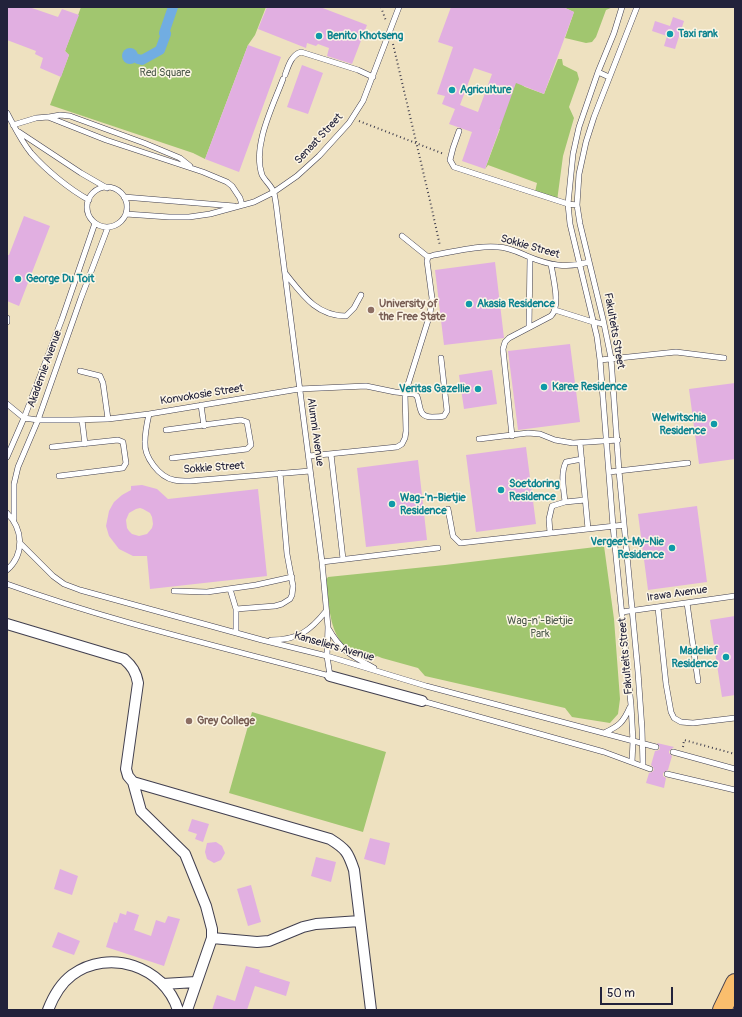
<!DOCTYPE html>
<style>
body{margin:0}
#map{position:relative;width:742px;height:1017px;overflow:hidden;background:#eee1c0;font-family:Pangolin,sans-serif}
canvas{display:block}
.frame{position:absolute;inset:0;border:8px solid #22223b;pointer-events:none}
.scale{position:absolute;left:600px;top:987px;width:73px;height:18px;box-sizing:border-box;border:2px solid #22223b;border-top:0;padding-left:5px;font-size:12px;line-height:14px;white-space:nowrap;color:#22223b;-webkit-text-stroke:3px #fcf5e5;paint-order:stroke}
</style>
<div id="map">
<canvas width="742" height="1017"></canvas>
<div class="frame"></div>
<div class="scale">50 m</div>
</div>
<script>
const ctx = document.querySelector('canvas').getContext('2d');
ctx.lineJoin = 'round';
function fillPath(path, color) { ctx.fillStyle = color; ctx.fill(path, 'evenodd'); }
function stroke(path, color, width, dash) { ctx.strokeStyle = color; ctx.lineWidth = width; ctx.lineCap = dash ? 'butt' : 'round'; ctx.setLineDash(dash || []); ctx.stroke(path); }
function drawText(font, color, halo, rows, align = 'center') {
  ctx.font = font + ' Pangolin,sans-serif'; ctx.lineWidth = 3; ctx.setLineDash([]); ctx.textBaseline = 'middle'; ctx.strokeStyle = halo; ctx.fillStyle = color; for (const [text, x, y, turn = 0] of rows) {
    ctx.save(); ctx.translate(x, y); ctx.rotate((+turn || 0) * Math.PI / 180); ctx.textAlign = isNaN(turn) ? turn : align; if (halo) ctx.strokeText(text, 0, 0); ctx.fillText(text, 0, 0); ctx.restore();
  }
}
fillPath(new Path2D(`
 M81,7H266L255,35L248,45L205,159L193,153L50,105L69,55L65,51Z
 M563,7H613L606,10L596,37L592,42L586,43L565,38L574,12Z
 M558,59H562L563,65L577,72L579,79L569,107L574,118L563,156L557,201L535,192L537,183L488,165L485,169L500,129L495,127L516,81L525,87L544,94Z
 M604,546L614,619L620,699L618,714L610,723L572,717L565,708L425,676L418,668L382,658L377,656C370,660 366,659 359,656C328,642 330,609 326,580L328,577L445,565Z
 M252,712L386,752L363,832L229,793Z`), '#a1c66f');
fillPath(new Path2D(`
 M122 56a8 8 0 1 1 16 0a8 8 0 1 1-16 0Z`), '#71ade2');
stroke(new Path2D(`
 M138,59L142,60L160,50L166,34L164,33L173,7`), '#71ade2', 10);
fillPath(new Path2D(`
 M7,7H29L58,17L62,9L79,15L65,51L69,55L61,77L40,68L43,58L35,54L36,51L7,40Z
 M267,7H320L367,25L352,64L327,56L329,48L318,44L316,46L307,43L306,48L258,29Z
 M451,7H563L574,12L544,94L516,83L485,169L462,161L472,132L449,124L455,109L442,104L445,96L437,94L453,47L438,42ZM474,68L492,74L478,112L460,105Z
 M673,17L684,21L675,49L664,46L667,36L652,31L655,21L670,26Z
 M248,45L281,57L239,172L205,159Z
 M302,65L323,73L308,114L287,107Z
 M24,216L50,226L19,306L7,301V255H9Z
 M495,262L504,338L444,345L435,270Z
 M570,344L580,422L518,430L508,351Z
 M492,370L497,404L464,409L459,375Z
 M735,383V459L699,464L689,389Z
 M526,447L536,524L476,532L466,455Z
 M418,460L427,540L366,547L357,468Z
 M142,485L157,489L168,499L258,489L267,576L150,589L147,556H133L119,549L109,536L106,526L109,511L114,502L122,495L131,490V486ZM140,508L143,509L150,513L152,517L153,524L152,528L147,534L139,536L132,534L129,531L127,528L126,520L129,513L136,509Z
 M697,506L707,582L648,590L638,514Z
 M735,616V695L722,697L710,620Z
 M657,743L674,747L669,751V753L672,756L668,770L663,773V776L666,778L664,788L646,783L649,773L652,772L654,770L653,767L651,765L655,751L659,750L660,748Z
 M192,819L209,824L203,842L195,839L197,834L188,831Z
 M370,838L390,843L385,865L364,859Z
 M216,842L222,846L225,853L221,860L214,863L207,859L205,852L207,843Z
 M316,857L336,862L331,882L311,876Z
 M60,869L78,876L72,895L54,889Z
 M251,885L261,922L248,926L237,889Z
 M127,911L139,915L134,930L151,936L156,920L165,923L168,916L180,919L164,966L106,947L114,922L117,923L120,913L126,915Z
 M58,932L80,941L74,955L52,947Z
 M246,966L260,970L259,972L290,982L286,996L255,986L247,1010H212L217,995L235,1001Z`), '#e1afe1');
const lane = new Path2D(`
 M622,7L614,33L598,72L579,127L573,154L568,204L570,224L597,337L600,360L613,526L631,705L633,741L632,762
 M637,7L594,117L586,142L579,174L577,205L580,224L603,319L611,358L619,471L638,672L642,729L643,766
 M598,72L609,77
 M285,75C288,67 291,55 301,52L358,70L373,77
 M7,113C14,126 21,141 31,153C46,170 69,189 89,200
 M49,117L60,115L70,116L144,143L180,158L190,166
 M13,125L36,118L48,117L106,140L203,172L227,182L232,186L240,198L242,205
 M459,131L453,148L450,160L454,167L568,204L577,205
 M19,132L81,173L107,188
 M87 207a20 20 0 1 1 40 0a20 20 0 1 1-40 0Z
 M124,197L234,206
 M126,214L169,217H189L210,214L254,202L274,192L297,176L319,156L349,123L363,101L399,7
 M402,236L428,257
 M285,273C302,294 316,316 346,316L354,308L361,295
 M555,310L593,322L604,324
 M7,318V322
 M529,327L530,258
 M600,360L676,352L724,358
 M80,371L100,376L103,383L108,419
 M7,404L24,418L38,420H72L108,419L149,414L299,389L366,386L395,392L414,394L417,396C421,407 418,417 432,417C437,417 440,417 444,416L447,411L441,358
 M201,405L204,426
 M149,414C147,423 145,433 145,442C144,457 159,477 174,480C179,481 185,481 190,481L310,471
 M82,420L85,444
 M166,430L241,420L247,422L251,445L247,449L172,458
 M512,436L503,349L505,342L509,338L551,316C561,306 553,278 551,264
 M479,439L528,433L540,434L555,440L573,443L618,440
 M580,443L588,529
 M52,447L118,440L123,442L126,463L123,468L59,476
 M331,454L343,559
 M309,456L397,447L402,444L405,438L406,431L405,394L430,314L432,298L427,261L428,257L434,255C454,252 478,245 498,247C508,247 518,252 527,256C548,265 567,269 589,262
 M7,457L24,418L62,319L95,223
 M609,472L688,463
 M565,502C564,490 560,474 566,462L582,459
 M448,509L453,536L460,543L624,525
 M7,513C23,529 25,554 7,570
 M14,519V484L18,467L38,420L81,298L108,227
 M550,533L549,519L552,506L565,502L585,500
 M20,543L53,576L64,584L80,590L262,640L327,656L426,686L656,747
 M322,562L438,548
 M7,584C112,622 222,647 330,676L327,656L328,627L322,562L278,220C277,212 276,201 274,193C272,186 265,181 262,175C252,146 273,106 283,79
 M230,589L236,609V633
 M174,591L207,592L256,585L292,577
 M687,603L698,681
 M658,608L666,684L671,712L674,718L681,722L693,723L735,718
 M236,609L275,606L282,604L290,599L292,595L293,586L287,554L280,473
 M622,612L735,596
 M328,628C341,651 352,656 374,668
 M271,640C298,640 310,631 326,611
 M422,701L604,752L650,769
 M604,733C619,726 623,723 630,707
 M673,752L735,769
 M667,774L735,790`);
const street = new Path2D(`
 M7,624L124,659C132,666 136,672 138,683L126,769L128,776L133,782L141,811L185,854L206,906L212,929V938L187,1010
 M330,676L422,701
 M133,782L330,839C346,849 348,852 354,870L371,1010
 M212,938L257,942L269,941L303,927L316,924L360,921
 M163,984L196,982
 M48,1010C53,997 60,984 72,975C109,948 164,966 178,1010`);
const highway = new Path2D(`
 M722,1010L735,983`);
stroke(lane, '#413f4f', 6);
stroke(street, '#413f4f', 12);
stroke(highway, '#413f4f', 20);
stroke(new Path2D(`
 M381,7L386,21
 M393,44L431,205L440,246
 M359,121L444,154
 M683,747L684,740L735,754`), '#413f4f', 2, [1, 3]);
stroke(lane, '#fff', 5);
stroke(street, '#fff', 10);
stroke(highway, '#fabe6d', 18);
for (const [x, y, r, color] of [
 [670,34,4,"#0f9aa8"],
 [319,36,4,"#0f9aa8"],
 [452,90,4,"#0f9aa8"],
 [18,279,4,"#0f9aa8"],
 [469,304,4,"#0f9aa8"],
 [371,310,4,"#8d6e63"],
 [544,387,4,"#0f9aa8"],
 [478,389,4,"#0f9aa8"],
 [714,424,4,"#0f9aa8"],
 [501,490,4,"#0f9aa8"],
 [392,504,4,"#0f9aa8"],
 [672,548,4,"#0f9aa8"],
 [726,657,4,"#0f9aa8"],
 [189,721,4,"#8d6e63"]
]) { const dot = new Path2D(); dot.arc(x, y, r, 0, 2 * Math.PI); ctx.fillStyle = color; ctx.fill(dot); stroke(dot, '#fcf5e5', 1.5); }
drawText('bold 11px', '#0d838f', '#fcf5e5', [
 ["Taxi rank",678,34],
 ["Benito Khotseng",327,36],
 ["Agriculture",460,90],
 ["George Du Toit",26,279],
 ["Akasia Residence",477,304],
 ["Karee Residence",552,387],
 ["Veritas Gazellie",470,389,"right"],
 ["Welwitschia",706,418,"right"],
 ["Residence",706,431,"right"],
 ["Soetdoring",509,484],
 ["Residence",509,497],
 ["Wag-'n-Bietjie",400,498],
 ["Residence",400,511],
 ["Vergeet-My-Nie",664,542,"right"],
 ["Residence",664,555,"right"],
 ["Madelief",718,651,"right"],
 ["Residence",718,664,"right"]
], 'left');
drawText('11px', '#4e5b4d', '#fcf5e5', [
 ["Red Square",165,73],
 ["Wag-n'-Bietjie",540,621],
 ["Park",540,634]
]);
drawText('11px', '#22223b', '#fcf5e5', [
 ["Senaat Street",319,139,-47],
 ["Sokkie Street",530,247,16],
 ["Fakulteits Street",614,331,80],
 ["Akademie Avenue",45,369,-70],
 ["Konvokosie Street",202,395,-9],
 ["Alumni Avenue",315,432,82],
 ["Sokkie Street",214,468,-4],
 ["Irawa Avenue",677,594,-8],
 ["Kanseliers Avenue",334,647,16],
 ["Fakulteits Street",626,656,-95]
]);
drawText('bold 11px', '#785e54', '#fcf5e5', [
 ["University of",379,304],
 ["the Free State",379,317],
 ["Grey College",197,721]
], 'left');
</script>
